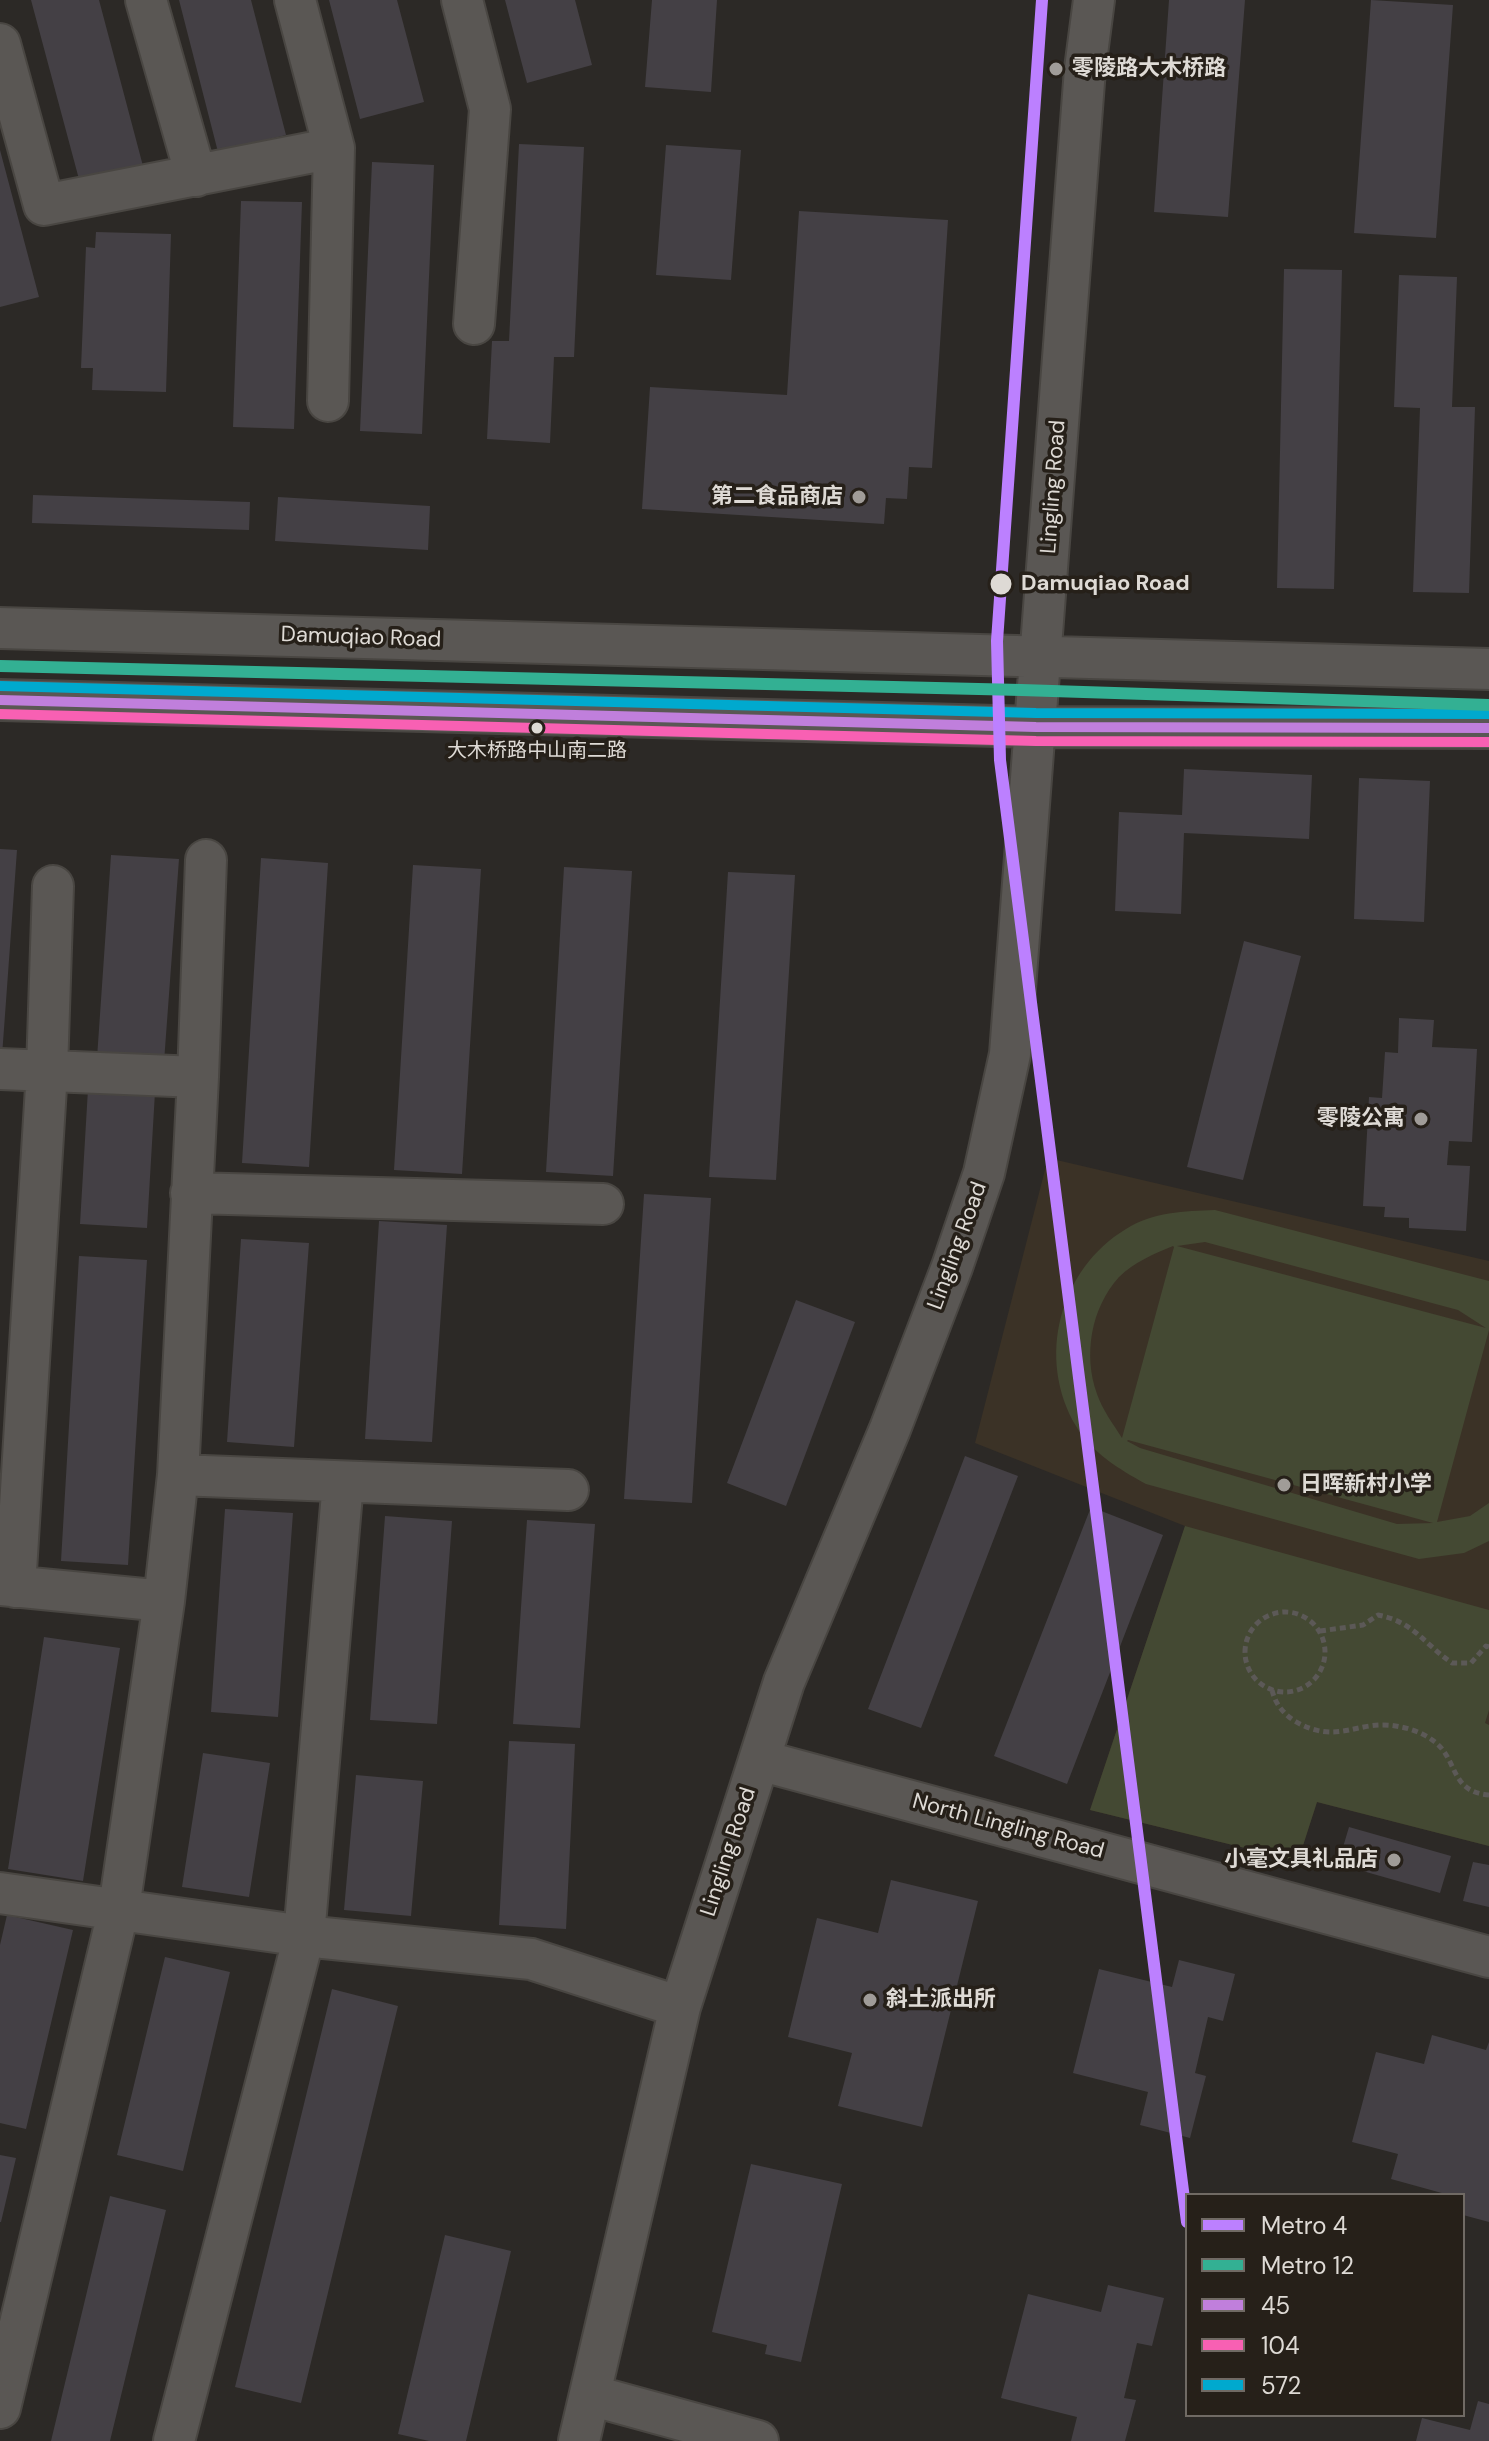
<!DOCTYPE html>
<meta charset="utf-8">
<style>
body{margin:0}
#map{position:relative;width:1489px;height:2441px;overflow:hidden;background:#2c2926;font-family:"DM Sans",sans-serif}
canvas{display:block}
.legend{position:absolute;left:1185px;top:2193px;width:280px;height:224px;box-sizing:border-box;background:#262019;border:2px solid #706a64;margin:0;padding:10px 14px;list-style:none;font-size:24px;color:#dedad5}
.legend li{display:flex;align-items:center;gap:16px;height:40px}
.legend b{width:40px;border:2px solid #706a64}
</style>
<div id="map">
<canvas width="1489" height="2441"></canvas>
<ul class="legend">
<li><b style="height:10px;background:#bc80ff"></b>Metro 4</li>
<li><b style="height:10px;background:#33b093"></b>Metro 12</li>
<li><b style="height:10px;background:#c07fdc"></b>45</li>
<li><b style="height:10px;background:#f860b3"></b>104</li>
<li><b style="height:10px;background:#00a9ce"></b>572</li>
</ul>
</div>
<script>
const ctx = document.querySelector('canvas').getContext('2d');
ctx.lineJoin = 'round';
function fillPath(path, color) { ctx.fillStyle = color; ctx.fill(path, 'evenodd'); }
function stroke(path, color, width, dash) { ctx.strokeStyle = color; ctx.lineWidth = width; ctx.lineCap = dash ? 'butt' : 'round'; ctx.setLineDash(dash || []); ctx.stroke(path); }
function drawText(font, color, halo, rows, align = 'center') {
  ctx.font = font + ' "DM Sans","Noto Sans SC",sans-serif'; ctx.lineWidth = 7; ctx.setLineDash([]); ctx.textBaseline = 'middle'; ctx.strokeStyle = halo; ctx.fillStyle = color; for (const [text, x, y, turn = 0] of rows) {
    ctx.save(); ctx.translate(x, y); ctx.rotate((+turn || 0) * Math.PI / 180); ctx.textAlign = isNaN(turn) ? turn : align; if (halo) ctx.strokeText(text, 0, 0); ctx.fillText(text, 0, 0); ctx.restore();
  }
}
fillPath(new Path2D(`
 M1048,1158L1489,1261V1846L1317,1802L1298,1861L1090,1810L1185,1526L975,1443Z`), '#3b3226');
fillPath(new Path2D(`
 M1215,1210L1489,1281V1330L1437,1522L1470,1516L1489,1503V1541L1464,1553L1419,1559L1146,1484C1119,1469 1092,1453 1076,1426C1036,1359 1059,1269 1126,1229C1153,1212 1184,1211 1215,1210ZM1205,1242L1458,1310L1486,1328L1177,1246ZM1173,1246L1174,1247L1122,1438C1113,1424 1102,1409 1097,1394C1083,1355 1091,1308 1119,1277C1134,1262 1154,1254 1173,1246ZM1127,1441L1128,1440L1433,1523L1397,1524L1140,1448Z
 M1185,1526L1489,1610V1710L1485,1723L1489,1725V1846L1317,1802L1298,1861L1090,1810Z`), '#444933');
fillPath(new Path2D(`
 M31,0H99L143,166L80,183Z
 M179,0H251L286,135L218,152Z
 M329,0H397L424,102L360,119Z
 M505,0H575L592,65L527,83Z
 M652,0H717L711,92L645,87Z
 M1169,0H1245L1228,217L1154,212Z
 M1371,0L1453,5L1436,238L1354,233Z
 M519,144L584,147L574,357H554L550,443L487,439L492,341H509Z
 M666,145L741,150L731,280L656,275Z
 M0,150L39,297L0,307Z
 M372,162L434,165L422,434L360,431Z
 M241,201L302,202L294,429L233,427Z
 M799,211L948,220L932,468L909,467L907,499L886,498L884,524L642,509L650,387L787,395Z
 M96,232L171,234L166,392L92,390L93,368H81L86,247L95,248Z
 M1284,269L1342,270L1334,589L1277,588Z
 M1399,275L1457,277L1452,407H1475L1469,593L1413,592L1420,408L1394,407Z
 M33,495L250,502L249,530L32,523Z
 M278,497L430,506L428,550L275,541Z
 M1184,769L1312,775L1309,839L1184,833L1181,914L1115,911L1119,812L1182,815Z
 M1359,778L1430,781L1424,922L1354,919Z
 M0,849L17,850L2,1056H0Z
 M111,855L179,859L164,1062L97,1058Z
 M261,858L328,863L309,1167L242,1163Z
 M413,865L481,869L462,1174L394,1170Z
 M564,867L632,871L613,1176L546,1172Z
 M728,872L795,875L776,1180L709,1177Z
 M1244,941L1301,956L1243,1180L1187,1167Z
 M1399,1018L1434,1020L1432,1047L1477,1049L1472,1142L1449,1141L1447,1165L1470,1166L1466,1231L1409,1228V1218L1384,1217L1385,1207L1363,1206L1369,1097L1382,1098L1385,1052L1398,1053Z
 M88,1089L155,1092L147,1228L80,1224Z
 M644,1194L711,1198L692,1503L624,1499Z
 M379,1221L447,1225L432,1442L365,1439Z
 M241,1239L309,1243L294,1447L227,1442Z
 M79,1256L147,1260L128,1565L61,1561Z
 M796,1300L855,1322L786,1506L727,1483Z
 M965,1456L1018,1476L921,1728L868,1709Z
 M1091,1507L1163,1535L1067,1784L994,1756Z
 M225,1509L293,1513L278,1717L211,1712Z
 M385,1516L452,1521L437,1724L370,1720Z
 M527,1520L595,1524L580,1728L513,1724Z
 M44,1637L120,1648L83,1881L8,1869Z
 M509,1741L575,1744L566,1929L499,1925Z
 M203,1753L270,1763L249,1897L182,1887Z
 M356,1775L423,1781L411,1916L344,1910Z
 M1349,1827L1451,1856L1440,1893L1338,1864Z
 M1473,1862L1489,1865V1907L1463,1901Z
 M891,1880L978,1901L922,2127L838,2106L852,2053L788,2037L817,1918L878,1933Z
 M7,1915L73,1930L26,2129L0,2123V1945Z
 M165,1957L230,1972L183,2171L117,2155Z
 M1179,1960L1235,1974L1223,2021L1208,2017L1195,2073L1206,2076L1190,2138L1140,2125L1148,2092L1073,2073L1099,1969L1172,1987Z
 M332,1989L398,2006L301,2403L235,2387Z
 M1432,2035L1486,2050L1489,2042V2222L1463,2215V2195H1449L1391,2179L1398,2154L1352,2142L1376,2052L1424,2064Z
 M0,2155L16,2158L1,2222H0Z
 M751,2164L842,2184L801,2362L765,2354L767,2345L712,2332Z
 M110,2196L166,2210L110,2441H51Z
 M445,2235L511,2251L466,2441H429L398,2434Z
 M1108,2285L1164,2298L1152,2346L1137,2343L1124,2398L1136,2400L1125,2441H1071L1077,2417L1001,2398L1028,2294L1101,2312Z
 M1478,2401L1489,2404V2441H1416L1422,2418L1470,2430Z`), '#444045');
const minor = new Path2D(`
 M146,0L196,176
 M295,0L334,148L328,401
 M462,0L490,109L474,324
 M0,44L44,205L334,148
 M0,628L1489,669
 M0,700L1036,727L1489,728
 M0,1069L198,1077
 M191,1193L603,1204
 M178,1475L568,1490
 M0,1585L164,1601
 M15,1587L47,1071L53,886
 M759,1760L1489,1957
 M0,1893L304,1936L531,1959L680,2007
 M590,2395L758,2441
 M0,2408L119,1908L164,1601L178,1475L198,1077L206,860
 M174,2441L304,1936L343,1482
 M579,2441L680,2007L784,1682L890,1429L952,1267L984,1173L1010,1054L1085,69L1094,0`);
stroke(minor, '#494642', 44);
stroke(new Path2D(`
 M1245 1652a40 40 0 1 1 80 0a40 40 0 1 1-80 0Z
 M1320,1631L1363,1625L1378,1615C1414,1622 1423,1643 1452,1663H1471L1486,1646L1489,1647
 M1272,1690C1275,1703 1282,1712 1293,1720C1339,1748 1357,1717 1401,1727C1412,1729 1425,1734 1435,1742C1458,1760 1450,1792 1489,1795`), '#5c5957', 5, [6, 4]);
stroke(minor, '#5a5754', 40);
stroke(new Path2D(`
 M0,700L1036,727L1489,728`), '#c07fdc', 10);
stroke(new Path2D(`
 M0,714L1036,741L1489,742`), '#f860b3', 10);
stroke(new Path2D(`
 M0,686L1036,713L1489,714`), '#00a9ce', 10);
stroke(new Path2D(`
 M1042,0L997,641L1000,760L1187,2222`), '#bc80ff', 12);
stroke(new Path2D(`
 M0,666L1021,690L1489,705`), '#33b093', 12);
for (const [x, y, r, color] of [
 [1056,69,8,"#a09c98"],
 [859,497,8,"#a09c98"],
 [1001,584,12,"#dedad5"],
 [537,728,7,"#dedad5"],
 [1421,1119,8,"#a09c98"],
 [1284,1485,8,"#a09c98"],
 [1394,1860,8,"#a09c98"],
 [870,2000,8,"#a09c98"]
]) { const dot = new Path2D(); dot.arc(x, y, r, 0, 2 * Math.PI); ctx.fillStyle = color; ctx.fill(dot); stroke(dot, '#262019', 3); }
drawText('20px', '#dedad5', '#262019', [
 ["大木桥路中山南二路",537,752]
]);
drawText('bold 22px', '#dedad5', '#262019', [
 ["零陵路大木桥路",1072,69],
 ["第二食品商店",843,497,"right"],
 ["零陵公寓",1405,1119,"right"],
 ["日晖新村小学",1300,1485],
 ["小毫文具礼品店",1378,1860,"right"],
 ["斜土派出所",886,2000]
], 'left');
drawText('22px', '#dedad5', '#262019', [
 ["Lingling Road",1054,487,-86],
 ["Damuqiao Road",361,638,2],
 ["Lingling Road",958,1246,-70],
 ["North Lingling Road",1008,1827,15],
 ["Lingling Road",729,1852,-72]
]);
drawText('bold 22px', '#dedad5', '#262019', [
 ["Damuqiao Road",1021,584]
], 'left');
</script>
